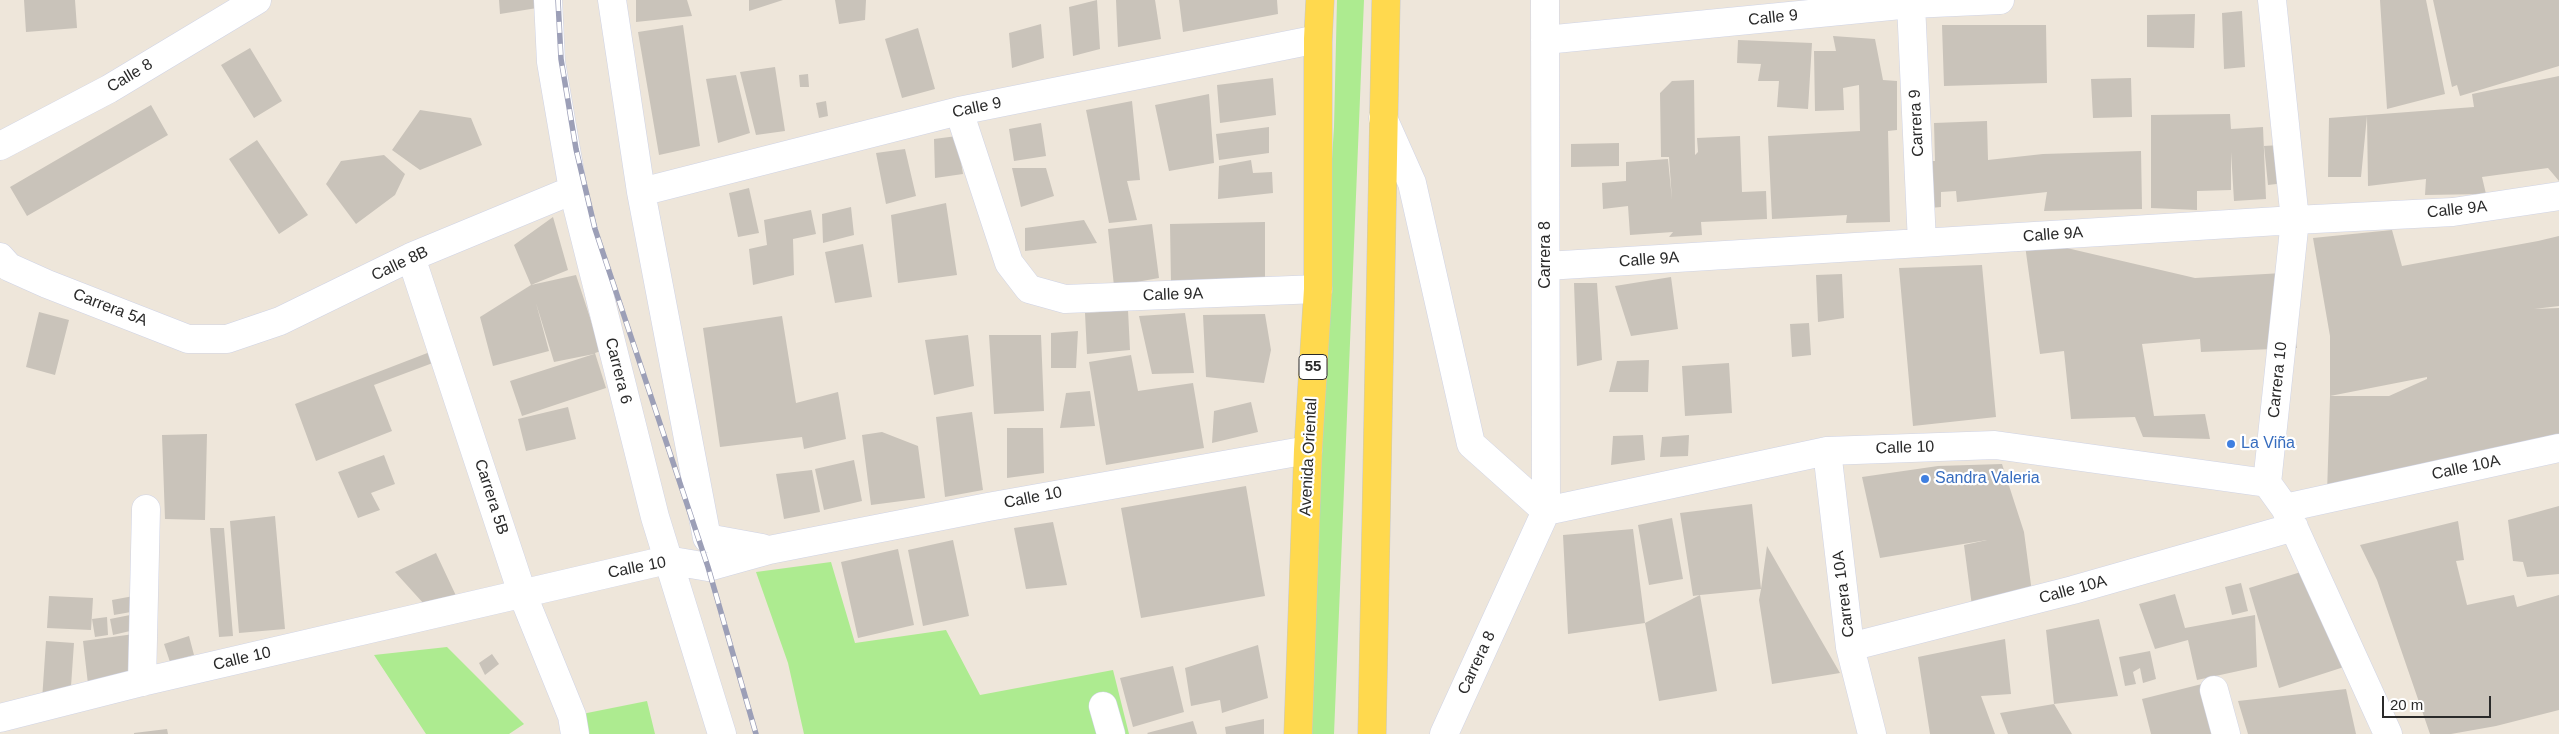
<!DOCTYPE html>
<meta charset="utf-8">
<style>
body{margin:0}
#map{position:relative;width:2559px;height:734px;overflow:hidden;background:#eee6da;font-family:Helvetica,sans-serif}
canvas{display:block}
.scale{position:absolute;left:2382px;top:696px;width:109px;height:22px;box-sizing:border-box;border:2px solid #2a2a2a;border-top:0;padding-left:6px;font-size:15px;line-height:18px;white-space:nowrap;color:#2a2a2a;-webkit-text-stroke:4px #fff;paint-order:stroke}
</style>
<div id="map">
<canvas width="2559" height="734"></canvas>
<div class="scale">20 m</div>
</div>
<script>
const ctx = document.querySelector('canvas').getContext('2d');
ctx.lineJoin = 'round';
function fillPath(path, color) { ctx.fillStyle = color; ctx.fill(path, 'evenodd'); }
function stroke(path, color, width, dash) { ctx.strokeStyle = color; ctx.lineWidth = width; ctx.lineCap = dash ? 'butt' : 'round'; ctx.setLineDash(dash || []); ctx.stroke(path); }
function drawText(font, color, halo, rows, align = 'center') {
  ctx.font = font + ' Helvetica,sans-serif'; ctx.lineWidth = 4.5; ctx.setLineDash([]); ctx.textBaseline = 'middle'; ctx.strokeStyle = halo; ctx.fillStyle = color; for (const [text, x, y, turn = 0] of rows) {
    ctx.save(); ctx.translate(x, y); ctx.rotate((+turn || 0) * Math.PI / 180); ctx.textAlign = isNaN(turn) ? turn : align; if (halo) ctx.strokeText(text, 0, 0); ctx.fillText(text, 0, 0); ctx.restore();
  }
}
fillPath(new Path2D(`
 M1337,0H1364L1334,734H1302L1312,475L1334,127Z
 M831,562L855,643L946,630L980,695L1113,670L1129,734H804L788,663L756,572Z
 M447,647L524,724L509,734H426L374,655Z
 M647,701L655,734H577L572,716Z`), '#adeb90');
fillPath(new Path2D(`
 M24,0H75L77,28L26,32Z
 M499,0H536L537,8L500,14Z
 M636,0H687L692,16L636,22Z
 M749,0H783L749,11Z
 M835,0H866L865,20L839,24Z
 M1097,0L1100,49L1073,56L1069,7Z
 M1116,0H1155L1161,39L1118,47Z
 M1179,0H1277L1278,14L1183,32Z
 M2380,0H2426L2445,94L2387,109Z
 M2433,0H2559V66L2460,96L2457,85L2452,87Z
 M2242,11L2245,67L2224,69L2222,13Z
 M2195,14L2194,48L2147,47V15Z
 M1041,24L1044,58L1012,68L1009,33Z
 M683,25L700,146L659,155L638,32Z
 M1942,25H2046L2047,83L1944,86Z
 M918,28L935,89L902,98L885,39Z
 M1833,36L1875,39L1883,80L1897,81V130L1888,131L1890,222L1846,223L1847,215L1772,219L1768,136L1860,131L1859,85L1843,88L1844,110L1815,111L1814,51H1836Z
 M1738,40L1812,43L1808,109L1777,107L1779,81H1758L1761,64L1737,63Z
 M250,48L282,101L254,118L221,65Z
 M775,67L785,131L756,135L740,72Z
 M808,74L809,87H800L799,75Z
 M736,75L750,133L718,143L706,79Z
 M2559,76V181L2548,168L2482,177L2486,194L2425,195L2426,179L2368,186L2367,116L2361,177H2328L2329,118L2474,107L2472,94Z
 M1273,78L1276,115L1220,123L1217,85Z
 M2131,78L2132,117L2093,118L2091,79Z
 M1694,80L1695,155L1698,152L1697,138L1740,136L1742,192L1766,191L1767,219L1701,222L1702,235L1669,237L1673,232L1630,235L1628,206L1603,209L1602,183L1626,181V162L1668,159L1672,200L1669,157H1661L1660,93L1672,81Z
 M1209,94L1214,163L1169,171L1155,105Z
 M826,101L828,116L819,118L816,103Z
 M1132,101L1140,180L1127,181L1137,220L1109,223L1086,110Z
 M151,105L168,135L27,216L10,187Z
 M420,110L471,118L482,145L420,170L392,150Z
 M2230,114L2231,129L2263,127L2266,199L2234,201L2231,152V190L2197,191V210L2151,208V115Z
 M1987,121L1988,160L2043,154L2141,151L2142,209L2044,211L2047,192L1957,202L1956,191L1941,192V207L1930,208L1929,161H1935L1934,123Z
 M1041,123L1046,156L1014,161L1009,129Z
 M1269,127V153L1219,160L1216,134Z
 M957,136L963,174L935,178L934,139Z
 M257,140L308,215L279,234L229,159Z
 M1619,143V166L1571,167V144Z
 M2280,145L2285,183L2268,185L2264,146Z
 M905,149L916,196L886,204L876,153Z
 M384,155L405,174L395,195L356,224L326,184L341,161Z
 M1251,160L1253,173L1272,172L1273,193L1218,199L1219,166Z
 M1012,168H1046L1054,196L1021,207Z
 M749,188L759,233L738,237L729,193Z
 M946,203L957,275L898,283L891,215Z
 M851,207L854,235L823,243L822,214Z
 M811,210L816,234L793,239L794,275L753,285L749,249L767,245L764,220Z
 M553,217L568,270L531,285L576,275L601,351L595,353L606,388L522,416L510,381L594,354L554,362L536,303L549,351L493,366L480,317L531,285L514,245Z
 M1084,220L1097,243L1025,251V228Z
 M1265,222V281L1171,283L1170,224Z
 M1152,224L1159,278L1114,286L1108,229Z
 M2392,230L2402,266L2538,241L2559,236V306L2534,309L2559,308V442L2327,494L2330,396H2389L2427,379V377L2330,396V336L2313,238Z
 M2024,238L2195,278L2283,273L2297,348L2201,352L2200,339L2142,344L2154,416L2205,414L2210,439L2143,437L2135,417L2071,419L2064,351L2040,354Z
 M863,244L872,297L835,303L825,252Z
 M1982,265L1996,417L1913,426L1899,268Z
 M1842,274L1844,318L1818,322L1816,275Z
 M1671,277L1678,329L1631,336L1615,286Z
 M1574,283H1597L1602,360L1577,366Z
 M1128,310L1130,350L1087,354L1085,313Z
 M39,312L69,320L55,375L26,367Z
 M1185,313L1194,373L1152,374L1139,316Z
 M1265,314L1271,350L1264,383L1206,377L1203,315Z
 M782,316L796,403L838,392L846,439L804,449L802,437L720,447L703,328Z
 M1809,323L1811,355L1792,357L1790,324Z
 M1078,331L1076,368H1051V333Z
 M968,335L974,386L934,395L925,340Z
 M989,335H1041L1044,411L994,414Z
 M443,347L446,358L374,385L392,431L316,461L295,404Z
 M1131,355L1138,391L1193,383L1204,448L1106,465L1089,362Z
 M1649,360L1648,392H1609L1617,361Z
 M1729,363L1732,413L1685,416L1682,366Z
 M1090,391L1095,426L1060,428L1066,393Z
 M1251,402L1258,432L1212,443L1214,411Z
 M568,407L576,439L526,451L518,419Z
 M972,412L983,490L945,497L936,417Z
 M1007,428H1043L1044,473L1007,478Z
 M882,432L918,446L925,498L871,505L862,435Z
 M207,434L205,520L165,519L162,435Z
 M1643,435L1645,460L1611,465L1613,436Z
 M1689,435L1688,456L1660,457L1662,437Z
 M384,455L395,484L371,493L380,510L358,518L338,472Z
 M854,460L862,501L824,510L815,469Z
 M2002,464L2024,532L2033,600L1973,614L1964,545L1987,540L1880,558L1862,477L1938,466Z
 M812,470L820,512L784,519L776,474Z
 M1246,486L1265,596L1141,618L1121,508Z
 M1752,504L1761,589L1767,546L1840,673L1772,684L1759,600L1761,589L1700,595L1717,691L1659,701L1645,623L1700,595L1693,596L1680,513Z
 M2559,506V574L2527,577L2523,562L2513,561L2508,520Z
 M275,516L285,629L239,633L230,521Z
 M1672,518L1683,579L1649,585L1638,525Z
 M2458,521L2464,560L2456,561L2467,605L2514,595L2517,607L2559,595V710L2496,726L2451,734H2430L2377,580L2360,545Z
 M1053,522L1067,585L1026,589L1014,528Z
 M210,528H224L233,636L219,637Z
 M1633,529L1645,623L1568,634L1563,535Z
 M953,540L969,616L923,626L908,550Z
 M898,549L914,625L858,638L841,562Z
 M436,553L458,600L424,604L395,572Z
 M2317,567L2347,666L2279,688L2249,588Z
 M2241,583L2248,611L2232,615L2225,587Z
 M2175,594L2185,628L2255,615L2257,667L2197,680L2188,640L2155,649L2139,604Z
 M139,595L142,610L114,615L112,600Z
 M49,596L93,598L91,630L47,628Z
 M140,613L143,628L113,635L110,619Z
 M107,617L108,635L95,637L92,619Z
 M2099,619L2118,696L2054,704L2046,630Z
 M134,634L139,677L88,684L83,641Z
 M189,636L194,655L170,662L164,644Z
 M2005,639L2011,694L1981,696L1995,734H1930L1918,657Z
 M46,641L74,643L70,701L42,700Z
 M1258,645L1268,698L1222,713L1220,700L1191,706L1185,668Z
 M2150,651L2156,679L2143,683L2140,668L2133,672L2136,684L2125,686L2119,657Z
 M492,654L499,664L485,675L479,663Z
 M1173,666L1184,712L1133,727L1120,678Z
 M2210,682L2222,734H2151L2142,699Z
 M2346,689L2356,734H2248L2238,701Z
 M2054,704L2072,734H2008L2000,713Z
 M1264,719V734H1226L1225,727Z
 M1193,721L1197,734H1148L1147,733Z
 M167,729L168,734H134V733Z`), '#c9c3ba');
const street = new Path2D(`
 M548,0L551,62L573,190L655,517L722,734
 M612,0L641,192L707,538L762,548
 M2272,0L2295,220L2267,483L2285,508L2388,734
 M1911,4L1922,243
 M1545,40L1911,4L2000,0
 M959,111L1009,263L1029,289L1065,299L1318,289
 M1383,118L1412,183L1471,444L1546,511
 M0,146L109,89L257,0
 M641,192L959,111L1318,39
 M0,257L9,267L47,284L188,339H227L280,321L411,257L573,190
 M411,257L522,593L572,716L575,734
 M1546,266L2295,220L2453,212L2559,196
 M1827,451L1850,647L1872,734
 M2285,508L2559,448
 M1546,511L1827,451L1995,445L2267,483
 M1850,647L2073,590L2294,527
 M142,682L146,509
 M2214,690L2226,734
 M1103,706L1111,734
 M0,718L142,682L667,560L708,567L769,550L988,507L1308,450
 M1444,734L1546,511L1545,0`);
const primary = new Path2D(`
 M1298,734L1308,450L1318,289V39L1320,0
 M1372,734L1386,0`);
stroke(street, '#cfd3e5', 29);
stroke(primary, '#c8c8c8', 29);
stroke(street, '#fff', 28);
stroke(primary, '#ffd94e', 28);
const rail = new Path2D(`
 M558,0L561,59L576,149L595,229L708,567L756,734`);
stroke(rail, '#9c9fb7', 5.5);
stroke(rail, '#fff', 4, [11]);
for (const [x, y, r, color] of [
 [2231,444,5,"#3f7fe0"],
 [1925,479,5,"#3f7fe0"]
]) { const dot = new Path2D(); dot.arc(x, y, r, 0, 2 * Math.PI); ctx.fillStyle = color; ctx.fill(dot); stroke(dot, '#fff', 2); }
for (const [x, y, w] of [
 [1313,367,28]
]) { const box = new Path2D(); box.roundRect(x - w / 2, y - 12.5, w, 25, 4); ctx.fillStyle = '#fff'; ctx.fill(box); stroke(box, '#2a2a2a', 1); }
drawText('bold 15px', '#2a2a2a', null, [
 ["55",1313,367]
]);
drawText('16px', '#2a2a2a', '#fff', [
 ["Calle 9",1773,18,-6],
 ["Calle 8",130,76,-31],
 ["Calle 9",977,108,-12],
 ["Carrera 9",1917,123,-93],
 ["Calle 9A",2457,210,-6],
 ["Calle 9A",2053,235,-4],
 ["Carrera 8",1546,255,-90],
 ["Calle 9A",1649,260,-4],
 ["Calle 8B",400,264,-25],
 ["Calle 9A",1173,295,-2],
 ["Carrera 5A",110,308,21],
 ["Carrera 6",618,371,76],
 ["Carrera 10",2278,380,-84],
 ["Calle 10",1905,448,-2],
 ["Avenida Oriental",1309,457,-87],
 ["Calle 10A",2466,468,-12],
 ["Carrera 5B",491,497,72],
 ["Calle 10",1033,498,-11],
 ["Calle 10",637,568,-11],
 ["Calle 10A",2073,590,-15],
 ["Carrera 10A",1844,594,-97],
 ["Calle 10",242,659,-13],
 ["Carrera 8",1477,663,-65]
]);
drawText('16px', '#366cbe', '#fff', [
 ["La Viña",2241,444],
 ["Sandra Valeria",1935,479]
], 'left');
</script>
